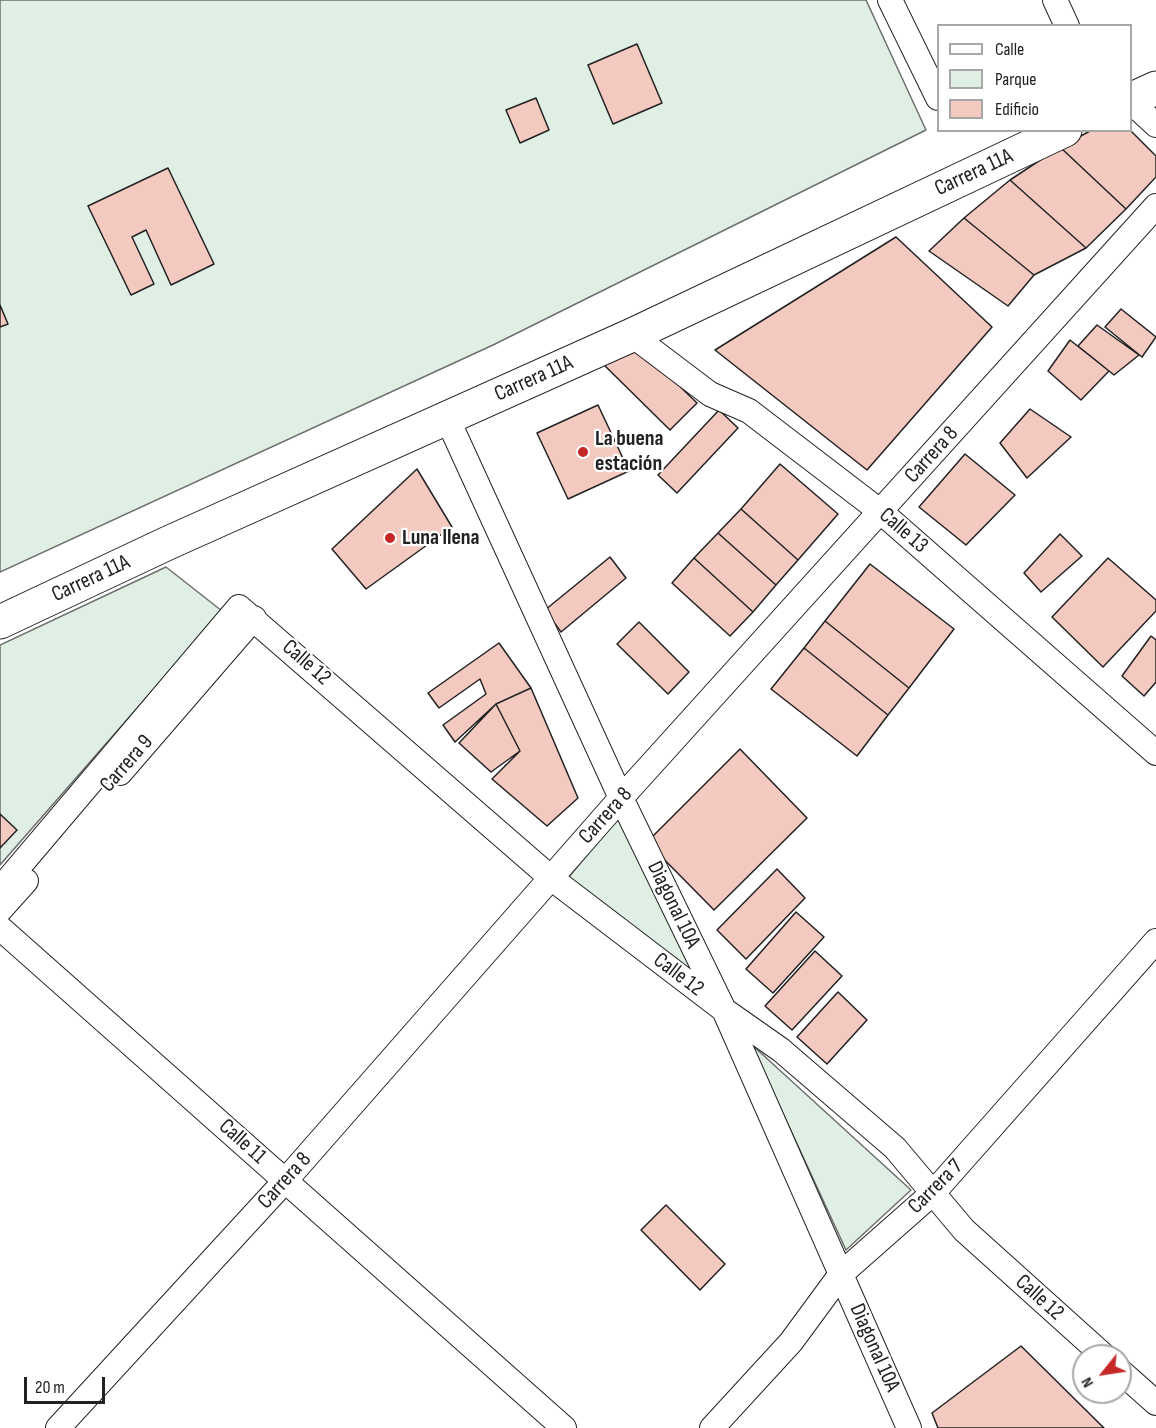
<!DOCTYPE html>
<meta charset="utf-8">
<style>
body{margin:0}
#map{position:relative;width:1156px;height:1428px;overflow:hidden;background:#fff;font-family:"Sofia Sans Condensed",sans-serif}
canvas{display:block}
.legend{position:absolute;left:937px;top:24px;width:195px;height:108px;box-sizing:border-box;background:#fff;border:2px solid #a7a7a7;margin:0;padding:8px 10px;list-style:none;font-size:18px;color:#222}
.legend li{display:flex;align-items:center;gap:12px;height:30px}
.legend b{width:30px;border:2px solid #a7a7a7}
.north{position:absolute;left:1072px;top:1344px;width:60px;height:60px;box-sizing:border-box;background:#fff;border:2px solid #a7a7a7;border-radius:50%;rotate:240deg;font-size:16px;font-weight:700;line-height:24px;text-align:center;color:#222}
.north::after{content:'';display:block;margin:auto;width:21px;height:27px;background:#c62828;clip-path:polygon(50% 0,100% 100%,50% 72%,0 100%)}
.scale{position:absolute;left:24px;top:1377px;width:81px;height:27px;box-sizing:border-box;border:3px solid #222;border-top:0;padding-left:8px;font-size:18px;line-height:21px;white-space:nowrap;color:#222;-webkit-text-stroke:4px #fff;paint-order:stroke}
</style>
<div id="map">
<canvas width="1156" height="1428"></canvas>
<ul class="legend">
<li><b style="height:8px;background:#fff"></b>Calle</li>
<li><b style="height:16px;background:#e0efe3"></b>Parque</li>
<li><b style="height:16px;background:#f3c9c0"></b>Edificio</li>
</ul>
<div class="north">N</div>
<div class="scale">20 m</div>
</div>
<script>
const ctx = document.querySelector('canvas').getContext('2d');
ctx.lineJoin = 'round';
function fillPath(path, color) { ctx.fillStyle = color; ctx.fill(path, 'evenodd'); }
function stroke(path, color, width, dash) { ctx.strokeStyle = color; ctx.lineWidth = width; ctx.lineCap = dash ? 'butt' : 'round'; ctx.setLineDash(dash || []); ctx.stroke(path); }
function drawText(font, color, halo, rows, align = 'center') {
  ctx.font = font + ' "Sofia Sans Condensed",sans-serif'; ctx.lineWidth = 4.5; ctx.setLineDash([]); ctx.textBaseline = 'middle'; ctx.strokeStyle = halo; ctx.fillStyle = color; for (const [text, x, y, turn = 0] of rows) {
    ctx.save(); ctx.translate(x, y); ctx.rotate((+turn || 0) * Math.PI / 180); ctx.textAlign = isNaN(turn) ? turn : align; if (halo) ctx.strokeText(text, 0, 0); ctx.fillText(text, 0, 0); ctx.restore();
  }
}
const green = new Path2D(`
 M0,0H866L926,130L493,345L0,572Z
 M166,567L222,611L0,865V645Z
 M618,818L696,976L568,878Z
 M751,1044L911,1190L846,1250Z`);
fillPath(green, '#e0efe3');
stroke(green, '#6f6f6f', 1.5);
const building = new Path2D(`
 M637,44L662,103L613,124L588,65Z
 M536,98L549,130L520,143L506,110Z
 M1092,130H1130L1156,156V177L1126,209L1060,147Z
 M1060,147L1126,209L1086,248L1010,180Z
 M168,168L214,264L171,285L146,230L132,237L154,284L131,295L88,206Z
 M1010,180L1086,248L1034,275L964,218Z
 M964,218L1034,275L1008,306L929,251Z
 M896,237L992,327L867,470L715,350Z
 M0,305L8,324L0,327Z
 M1121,309L1156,337L1142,357L1105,327Z
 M1097,325L1139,355L1114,375L1078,346Z
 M631,339L697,403L670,430L600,361Z
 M1070,340L1109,371L1081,400L1048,371Z
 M598,405L629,471L568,499L537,433Z
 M1030,409L1071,437L1027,478L1000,443Z
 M719,410L738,428L677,493L658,475Z
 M965,454L1015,495L966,545L919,507Z
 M780,464L838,514L798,560L741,509Z
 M417,469L452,527L366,589L332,549Z
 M741,509L798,560L776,585L718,533Z
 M718,533L776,585L753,612L694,558Z
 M1060,534L1082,556L1041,592L1024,573Z
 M610,557L626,578L561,632L545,610Z
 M694,558L753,612L730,636L672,583Z
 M1108,558L1156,600V611L1103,667L1052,617Z
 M870,564L954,629L909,688L825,621Z
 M825,621L909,688L888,715L804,648Z
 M639,622L689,672L668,694L617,644Z
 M1151,636L1156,640V682L1144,696L1122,676Z
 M499,643L531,688L496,704L455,742L443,725L486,694L480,679L439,708L428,693Z
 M804,648L888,715L857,756L771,689Z
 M531,688L578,798L547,826L492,779L520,751L496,704Z
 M496,704L520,751L491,772L459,743Z
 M740,749L807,818L714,910L647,842Z
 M0,814L17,830L0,848Z
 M777,869L805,898L746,959L717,930Z
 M796,912L824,937L773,993L746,969Z
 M815,951L842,976L792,1030L765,1006Z
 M838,992L867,1020L827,1064L797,1037Z
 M666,1205L725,1264L700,1290L641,1230Z
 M1021,1346L1104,1428H938L932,1413Z`);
fillPath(building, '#f3c9c0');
stroke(building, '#222', 1.5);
const street = new Path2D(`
 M890,0L938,98
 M1055,0L1067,26
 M1130,101L1156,125
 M632,335L710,394L749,411L881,512L1156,753
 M447,418L621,798L724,1010L909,1428
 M120,773L254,618
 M0,889L239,607L551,878L724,1010L781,1050L895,1148L964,1230L1104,1356
 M0,910L26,881
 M0,928L564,1428
 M1120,1371L1156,1403
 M58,1428L285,1181L621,798L1156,206
 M712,1428L791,1342L841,1274L934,1192L1156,941`);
const highway = new Path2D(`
 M1130,100L1156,88
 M0,622L168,543L632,335L1065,130`);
stroke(street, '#222', 26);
stroke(highway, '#222', 35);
stroke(street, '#fff', 24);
stroke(highway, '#fff', 33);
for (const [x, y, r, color] of [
 [583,452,6,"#c62828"],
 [390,538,6,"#c62828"]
]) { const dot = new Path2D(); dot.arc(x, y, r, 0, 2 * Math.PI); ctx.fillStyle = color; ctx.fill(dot); stroke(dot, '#fff', 2); }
drawText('22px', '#222', '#fff', [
 ["Carrera 11A",974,173,-25],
 ["Carrera 11A",534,379,-24],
 ["Carrera 8",932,455,-48],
 ["Calle 13",903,531,41],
 ["Carrera 11A",91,579,-25],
 ["Calle 12",306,663,41],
 ["Carrera 9",127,764,-49],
 ["Carrera 8",606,816,-48],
 ["Diagonal 10A",673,905,64],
 ["Calle 12",678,975,37],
 ["Calle 11",242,1142,42],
 ["Carrera 8",285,1181,-48],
 ["Carrera 7",936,1187,-45],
 ["Calle 12",1039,1298,42],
 ["Diagonal 10A",874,1348,66]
]);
drawText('bold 22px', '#222', '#fff', [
 ["La buena",595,439],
 ["estación",595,464],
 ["Luna llena",402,538]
], 'left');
</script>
